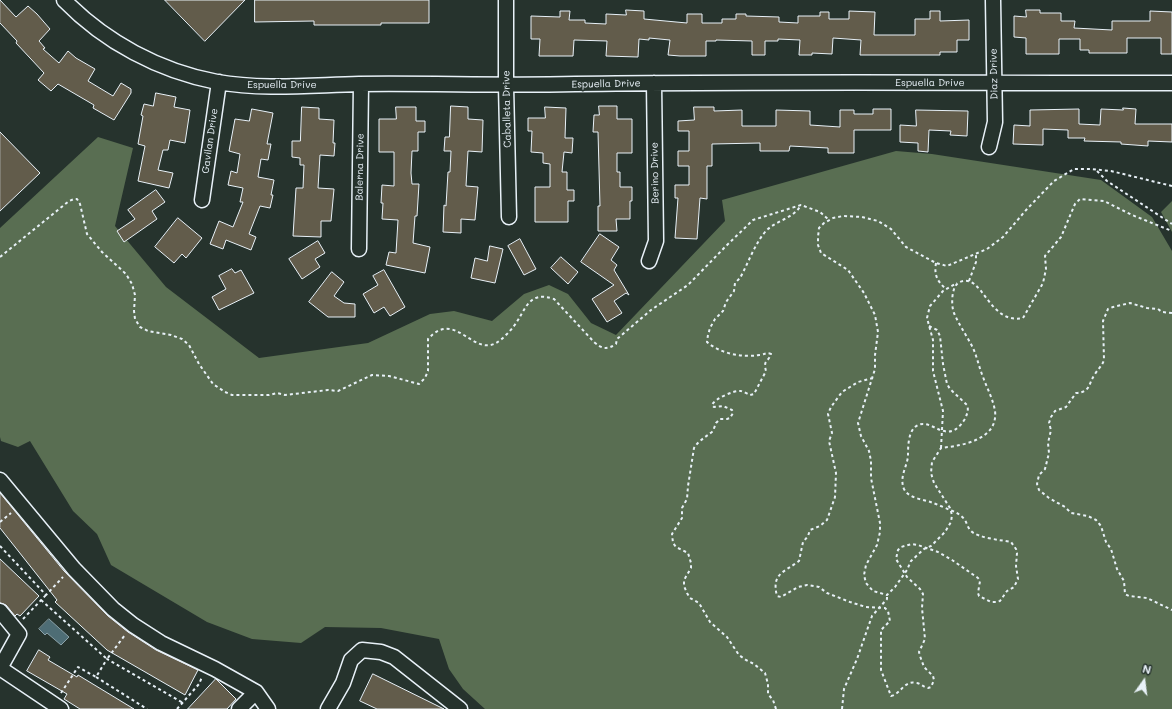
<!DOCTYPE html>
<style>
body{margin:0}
#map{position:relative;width:1172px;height:709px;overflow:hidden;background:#26332d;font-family:Mali,sans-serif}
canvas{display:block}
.north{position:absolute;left:1124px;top:661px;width:40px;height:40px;-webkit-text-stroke:3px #26332d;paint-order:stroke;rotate:14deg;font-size:11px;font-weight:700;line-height:16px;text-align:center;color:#e8f1f8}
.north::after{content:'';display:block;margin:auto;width:14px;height:18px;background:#e8f1f8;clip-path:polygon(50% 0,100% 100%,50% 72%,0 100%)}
</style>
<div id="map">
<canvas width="1172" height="709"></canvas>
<div class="north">N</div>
</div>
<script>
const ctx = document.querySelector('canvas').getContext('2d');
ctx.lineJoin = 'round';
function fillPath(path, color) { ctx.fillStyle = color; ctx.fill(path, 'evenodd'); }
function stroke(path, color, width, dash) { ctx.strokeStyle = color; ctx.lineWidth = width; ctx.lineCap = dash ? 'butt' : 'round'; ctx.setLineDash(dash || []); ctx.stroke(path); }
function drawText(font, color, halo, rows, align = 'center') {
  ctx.font = font + ' Mali,sans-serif'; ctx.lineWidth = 3.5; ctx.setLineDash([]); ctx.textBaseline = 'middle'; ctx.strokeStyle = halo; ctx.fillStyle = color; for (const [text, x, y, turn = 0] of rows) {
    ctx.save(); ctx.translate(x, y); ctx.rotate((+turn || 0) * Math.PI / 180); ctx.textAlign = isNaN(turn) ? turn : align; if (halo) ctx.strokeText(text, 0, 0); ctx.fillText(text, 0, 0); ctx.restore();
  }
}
fillPath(new Path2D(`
 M98,137L133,148L115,226L166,287L259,358L368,343L430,314L454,311L492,321L524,294L549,285L568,294L591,323L616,335L725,221L722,200L896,151L932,154L1101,180L1152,217L1172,251V709H485L463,689L449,669L439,639L381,628L325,627L301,643L252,639L207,622L111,565L97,534L73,511L30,441L18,447L1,441L0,437V228Z
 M1172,201V232L1161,212Z`), '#596e52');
const water = new Path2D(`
 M49,619L69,637L61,645L47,633L45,635L39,629Z`);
fillPath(water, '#4e6d75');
stroke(water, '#8ca2a9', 1);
const building = new Path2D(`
 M0,0L16,17L28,6L37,14L50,29L39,41L45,48L43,49L59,63L68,51L76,58L95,69L88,81L113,96L121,83L131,89V93L114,120L93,108L94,105L58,84L51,91L38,80L44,73L16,43L17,41L0,23Z
 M165,0H245L205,41Z
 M255,0H429V23H381V25H314V21L255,22Z
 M626,10L644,11V19L687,23V14H702V23H722V19H736V14H746V16L779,17V22L798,23V16H820V12H829V19H849V11L875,12L874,35H915V19H930V11H940V21L969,20V40H957V52H940V55H860L861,40L833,38L832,54L812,53V55H799L800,40L778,39V41H765V55H752V41L716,40V41H706V56H680L668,55L670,40L649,38V40L639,39L638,57L606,56L607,41L574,40L573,56H539L540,39H531V16L560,17V11H570L569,20H585V23L606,24V14L626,15Z
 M1026,10H1040V13H1061V21H1075L1074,28L1112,30V21H1150V11L1172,12V54H1161V38H1127V53H1089V50H1080V39H1059V54H1026V38L1014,37V16L1026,17Z
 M156,93L176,97L174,107L190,110L185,143L170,140L168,150H163L158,170L173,173L169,188L138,181L145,146L138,144L143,116L141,115L144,104L153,106Z
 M451,106L468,107V119L483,120L482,152L468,151L466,186L478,187L475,220L461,219V233L443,232L444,205L446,206L448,172H450L451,151H444L445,137H449Z
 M599,106H617V119H632V153H617V172H620V187H632V201H630V219H616L617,231H598V206H600L598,132H593L594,115H599Z
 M302,107L319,108V119L334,120L333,143H335L334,156L320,155L318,188L334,189L331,221H321V237L293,236L296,188H303L304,165H300V158L292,157V141H300Z
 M396,107H416V121H425V132H418V151H412L411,173L412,184H419L417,216H415L413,243L430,247L425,273L386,265L389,252L396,253L398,220L382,219L383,203H381L382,185L394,186V152H379V119H396Z
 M545,107L566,108L565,138H573L572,153L564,152L562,172H567V190H574V201H568V222H535V187H550V164L543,163V153L531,152L532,131H528V118H545Z
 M694,107H714V111L742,110V126H776V110L810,111V125L840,127V110H854V114H873V109H891V130H854V153H828V148L790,146L789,151H760V143L712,144V166H707V199L700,198L697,239L675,238L678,198H675V185H689V166H678V151H689V131H678V121L694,120Z
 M1123,108L1136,109L1135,124H1172V142L1148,141V146L1121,144V142L1084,141L1085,138H1068V130L1043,129V145L1013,144L1014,125L1030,126V110L1079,109V124L1100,125L1101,109L1123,110Z
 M252,109L273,113L267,144H271L268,160L261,159L258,177L274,180L271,195H273L270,208L260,206L249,234L256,237L251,250L226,240L223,249L210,244L219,221L233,227L243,202H240L243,188L228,185L231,171L237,173L240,154L229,151L235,119L249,121Z
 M916,110L968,111L967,136L950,135L951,131L929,130L928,152L918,151V143L900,142V125L916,126Z
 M0,132L40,173L0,211Z
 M156,190L165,202L152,211L157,219L124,242L117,231L135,219L128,210Z
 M178,218L202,238L186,258L182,254L174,263L155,247Z
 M600,234L619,247L611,260L617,265L614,270L629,295L626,293L614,301L622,313L607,322L592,299L614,285L581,262Z
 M520,239L536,269L524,275L508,246Z
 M318,241L325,253L315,259L320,267L302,279L289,259Z
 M490,246L503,249L495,283L471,278L475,258L487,261Z
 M561,257L578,272L568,284L551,268Z
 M232,269L235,273L241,270L254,293L219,310L212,297L226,289L219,276Z
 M384,270L405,307L390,316L384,307L374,313L363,294L378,285L373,276Z
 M332,272L344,282L334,296L344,303L355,304V317H328L309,302Z
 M0,493L64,571L108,616L128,632L156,650L198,670L185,695L107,650L55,602L57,600L0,528Z
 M0,559L39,596L20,616L17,614L15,616L6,605L0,603Z
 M39,650L50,657L48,660L77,677L78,675L134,709H80L64,699L67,694L27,671Z
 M373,674L444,709H377L360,701Z
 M216,679L236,699L227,709H188Z`);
fillPath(building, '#625c4b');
stroke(building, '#e8f1f8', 1);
const minor = new Path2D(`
 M64,0C105,42 159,71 217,82C263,90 312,85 359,84C431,83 503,86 575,84C774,81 973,83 1172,83
 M506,0V86L509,217
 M989,147L995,122L993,0
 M202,200L219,82
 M359,249L361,84
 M649,261L656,241L654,83
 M0,480L74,569L113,609L133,625L161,643L215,669L256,692L268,709
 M0,611L19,634L0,668
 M0,668L61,709
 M239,709L256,692
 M328,709L343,683L351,660L362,650L381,652L394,657L460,709`);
stroke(minor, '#e8f1f8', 17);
stroke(new Path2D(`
 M1097,171L1107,181L1172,224
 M1172,186L1111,171L1090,169H1074L1054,181L1027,209L1003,237L987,249L947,266L936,263L906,247L891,229L878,221L862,217L843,216L833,218L824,223L819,228L818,237V245L821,253L848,270L864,293L875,315L878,332L875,355V369L858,423L861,436L869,451L871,461V478L880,523V532L877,545L866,565L864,575L866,583L873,591L887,595L895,587L907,570L911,561L924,549L931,546L945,532L951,522L952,515L950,508L934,483L931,473L932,462L941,448C957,446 978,443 989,431C994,426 996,418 995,411C993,399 987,388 983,377C979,367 977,357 973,348C967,336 959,325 954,313C951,306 951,285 960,282C983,272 988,325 1023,318L1043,283L1046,269L1045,256L1061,237L1075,204L1080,199L1104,201L1132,215L1172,231
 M0,257L69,201L74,199H77L80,204L87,234L102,252L126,274L132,284L135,295L134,311L135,319L140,327L148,331L171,335L182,339L189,345L199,364L213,384L225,392L232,395H269L277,393L285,395L328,390L338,391L372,375L389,376L419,384L425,378L428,371V339C455,309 472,356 496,343C502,340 510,331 514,326C526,310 528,290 554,299L594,342C602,349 607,350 616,344L617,339L651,310L688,285L726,246L753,220L801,205L820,212L829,220
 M936,263C934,275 937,281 946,289
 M969,281L976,262V254
 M1172,313L1162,312L1158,309L1147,308L1130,303L1113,307L1108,309L1103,321L1104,360C1102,366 1098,369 1095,374C1088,384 1091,392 1076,393L1066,407L1055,411L1051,417L1049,423L1051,430L1048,443L1049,453L1045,469L1039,475L1037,484L1039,490L1049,498L1065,507L1071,513L1088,516L1096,520L1101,526L1106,542L1111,549L1117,569L1124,581L1125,594L1129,596L1147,598L1172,610
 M873,378L858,382L842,392L831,407L828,414L832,433L829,441L836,473L835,497L827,520L820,526L810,530L808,536L803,542L799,561C785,572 771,573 777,596L781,597L798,587L807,585L819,587L827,593L850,602L866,607L885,608L888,611L890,621L881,630V670L891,696C901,694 904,680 916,683C920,683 923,687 928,688L931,687L934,680L933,676L924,667L920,656L919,652L925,639L922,608L923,594L920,589L907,577L896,559L898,550L901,547L912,544L918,545L938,552L952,560L978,578L980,581L978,593L979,596L991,602H996L1000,601L1007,591L1014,587L1018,579L1016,566L1017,553L1016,549L1011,542C1001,540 978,538 971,531C968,528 967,524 965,520C961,515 956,512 950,510C945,508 939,505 933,503C924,499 909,499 904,489C899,477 907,467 908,456C908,448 908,433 915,427C931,414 946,449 965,419C967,414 969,410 967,405L950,389L947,384L943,364L940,336L937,330L929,326
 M941,448L943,411L933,371V340L927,318L930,306L943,291L957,283
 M0,522L11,513
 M0,546L46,595L63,577
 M41,600L107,659L125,635
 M23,619L46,595
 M96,677L147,709
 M61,693L78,667L96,677L107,659L183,703
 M177,709L199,684L202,677
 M776,709L773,700L768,694V684L765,673L754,664L746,660L739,655L727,637L710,622L699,603L690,598L687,593L684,586V580L691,568V563L688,553L676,547L673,543L672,534L682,518V508L687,499L688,486L694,448C699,440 706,437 713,431L716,423L720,419H727L730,418L733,413L732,410L723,406L714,407L712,405C714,399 734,390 741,391C743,391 747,394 750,395L754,394L766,371C763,359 768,363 771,354C766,352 764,355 759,355C742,358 719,353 707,342L708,335L710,328L715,319L723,311L726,302L734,291L735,283L740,278C748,264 756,240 768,229C778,220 794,218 801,205
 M842,709L844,689L857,659L872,616L887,599V595`), '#e8f1f8', 2, [3, 3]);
stroke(minor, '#26332d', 14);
drawText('10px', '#e8f1f8', '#26332d', [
 ["Diaz Drive",994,74,-91],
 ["Espuella Drive",930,83],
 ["Espuella Drive",606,84,-1],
 ["Espuella Drive",282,85],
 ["Caballeta Drive",507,109,-91],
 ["Gavilan Drive",210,141,-82],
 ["Balerna Drive",360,167,-89],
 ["Berino Drive",655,173,-91]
]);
</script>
